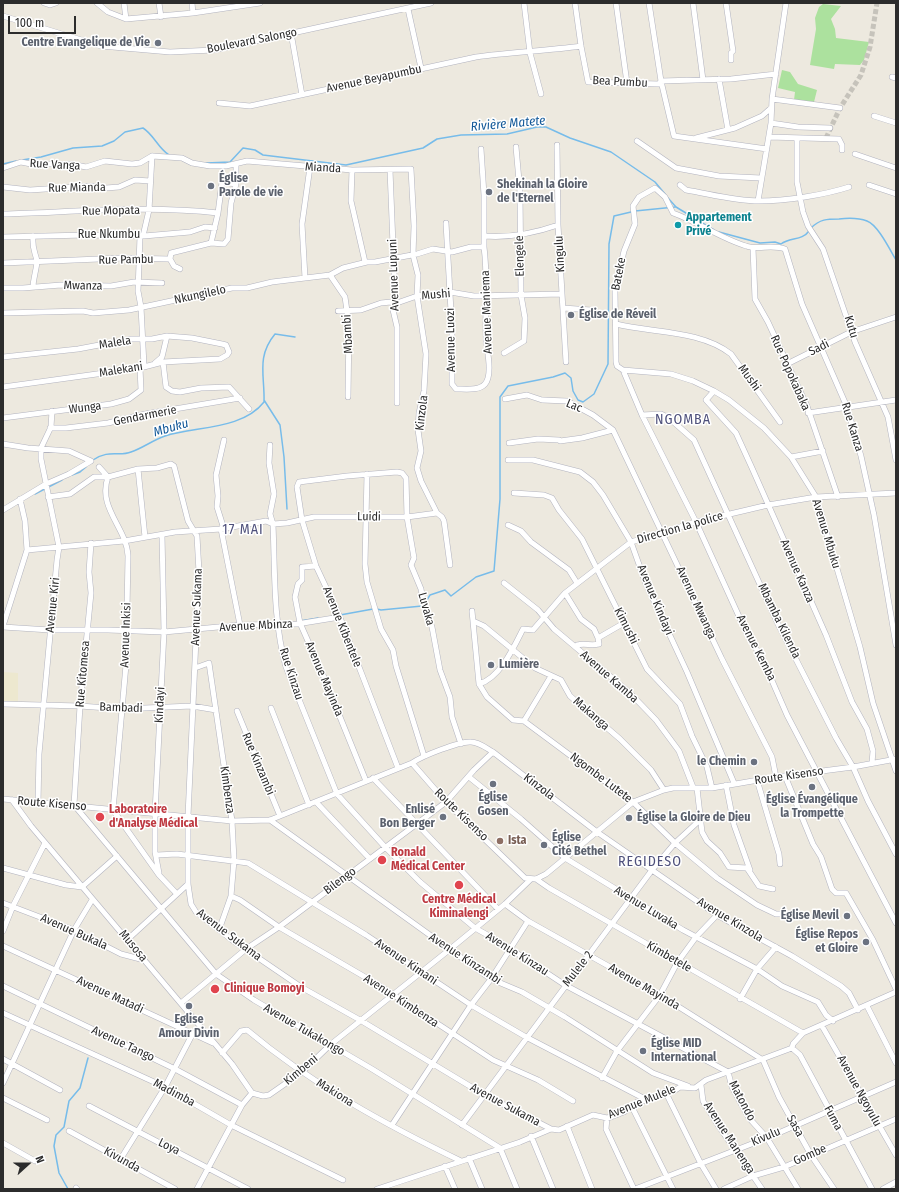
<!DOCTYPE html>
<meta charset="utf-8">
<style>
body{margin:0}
#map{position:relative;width:899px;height:1192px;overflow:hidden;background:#ede9df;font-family:"Fira Sans Condensed",sans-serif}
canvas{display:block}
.frame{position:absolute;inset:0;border:4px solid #2c2c2c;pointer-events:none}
.north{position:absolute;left:8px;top:1144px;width:40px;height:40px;-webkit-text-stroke:3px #fff;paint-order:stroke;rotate:69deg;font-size:11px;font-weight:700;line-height:16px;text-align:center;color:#2c2c2c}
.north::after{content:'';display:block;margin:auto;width:14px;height:18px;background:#2c2c2c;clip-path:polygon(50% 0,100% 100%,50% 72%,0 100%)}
.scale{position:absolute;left:8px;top:16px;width:68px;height:18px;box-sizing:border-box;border:2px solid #2c2c2c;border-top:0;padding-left:5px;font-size:12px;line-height:14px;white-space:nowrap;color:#2c2c2c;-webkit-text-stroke:3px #fff;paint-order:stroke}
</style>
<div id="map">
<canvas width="899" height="1192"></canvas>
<div class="frame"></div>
<div class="north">N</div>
<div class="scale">100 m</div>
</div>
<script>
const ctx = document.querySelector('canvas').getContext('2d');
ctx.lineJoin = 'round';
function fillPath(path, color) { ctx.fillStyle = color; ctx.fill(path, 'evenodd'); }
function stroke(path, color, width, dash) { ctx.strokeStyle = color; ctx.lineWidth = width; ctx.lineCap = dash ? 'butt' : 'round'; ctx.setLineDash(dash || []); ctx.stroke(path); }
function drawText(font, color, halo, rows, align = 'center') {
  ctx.font = font + ' "Fira Sans Condensed",sans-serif'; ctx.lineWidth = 3; ctx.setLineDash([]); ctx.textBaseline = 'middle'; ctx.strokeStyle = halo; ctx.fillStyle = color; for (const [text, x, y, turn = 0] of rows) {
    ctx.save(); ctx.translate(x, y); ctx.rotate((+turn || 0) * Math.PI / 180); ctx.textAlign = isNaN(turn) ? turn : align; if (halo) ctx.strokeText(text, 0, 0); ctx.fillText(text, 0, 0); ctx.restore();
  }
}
fillPath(new Path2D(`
 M3,672L18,673V703H3Z`), '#ede8cf');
fillPath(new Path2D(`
 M823,4L841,6L831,19L835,29L836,38L869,42L864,60L860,65L835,64L834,69L810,65L816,29L815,18L819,7Z
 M782,70L790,72L798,84L817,90L814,102L794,100L795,92L778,88Z`), '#ace19e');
stroke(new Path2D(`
 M22,160L41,157L73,148L102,146L114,141L125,132L143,128C154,135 158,148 169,155
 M206,163L230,162L243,148L255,150L263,155L346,165L423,148L437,139L461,135L507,134L537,127H546L570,138L611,152L655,182L665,194
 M3,164L16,161
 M668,198L676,207L714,230
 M635,211L675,207
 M811,228C820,219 827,219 839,219C848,218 859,218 867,221C878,225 890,250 896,260
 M719,232L760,243L775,242L781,244C790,237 802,241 809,231
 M264,400L280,425L284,457L287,509
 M93,460C109,449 119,457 131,452C143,448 153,440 165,436C196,426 242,430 264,402C265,376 256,357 275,334L295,337
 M72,475L80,472L86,467
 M35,494L62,480
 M425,603L430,595L445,590L451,596L476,577L494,571L500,499V397L508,386L553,377L565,373L571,378L573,391L578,400L583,402L594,394L608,364L609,244L614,216L631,212
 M377,609L381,610L422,606
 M340,615L373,609
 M300,621L318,618
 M68,1189L59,1173L54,1146L56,1135L64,1127L69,1101L80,1088L88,1058`), '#77bcea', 1.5);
stroke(new Path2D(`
 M826,138L840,108L861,75L870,47L877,3`), '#c6c3bb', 5, [5, 2.5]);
const street = new Path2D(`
 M44,3L50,5L56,3
 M97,3L108,12L126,19L193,13L260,3
 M124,3L126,19
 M159,3L161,17
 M192,3L193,13
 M524,3L530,53L541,94
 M575,3L581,46L588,82L659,84L661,81L731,79L776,74
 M616,3L627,83
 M649,3L661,81L674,136L767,149
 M693,3L703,80
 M726,3L733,51L731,53V60
 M408,9L421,68
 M3,16L101,46L170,52L214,50L431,3
 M291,33L302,95
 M892,77L896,78
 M719,79L728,130
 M772,99L840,108
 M219,103L250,106L476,57C511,52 546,51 581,46
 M874,116L896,123
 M771,123L798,127L830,128
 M769,137L839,139L842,145V150
 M696,138L735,128L762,116L771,108
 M797,139V182L803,212L808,226L823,249L855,342L888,417L896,460
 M637,141L676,168L719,176L761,178
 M557,145L558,225L566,362
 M855,154L896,168
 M152,156L182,158L192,163L210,166H226L247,161L352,170L411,169L414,226L413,255L418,275L417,296L426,354L424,391L419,413L418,430L421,451L417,468L421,481L437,513L442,517L444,521L450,565
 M3,168L21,162L31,164H71L86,167L105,161L132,164L140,163L152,156
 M352,170L351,201L365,262
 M390,170L395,295L393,310L397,327V403
 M680,185L686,190C710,194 735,201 759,201C786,201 824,195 849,187
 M869,185L896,194
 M3,187L30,190L92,186L106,188L119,187L135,180L150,181
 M758,201L771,123L772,99L786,3
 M3,214C74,212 147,205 218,213
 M446,223L452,329V384L456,389C465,389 479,391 485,384C493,375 487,350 486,339C485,308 488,277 484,247
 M140,236L138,291L141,307L144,366H146
 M143,236L149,210L152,156
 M484,236C509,238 535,233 558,225
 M3,237L86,235L144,236L190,232L205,227L215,228
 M211,243L224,244L228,239L231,203L236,184V164
 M753,248L755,299L768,322L807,406L838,497
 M170,259L174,266L180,269
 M3,263L123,258L170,259L171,253L211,243L218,213L222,182L236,184
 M330,275L345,297L349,325L348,397
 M305,278L302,224L310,167
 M33,287C33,280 37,267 37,261C35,251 32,250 33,236
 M3,288H23L61,285L111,286L134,282L162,283
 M563,308L591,310
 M338,311L361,310L381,303L391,302L394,304L417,296L450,292L474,296L562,294
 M3,313L83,311L93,313L129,310L232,288H247L272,282L330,275L343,268L367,262H375L417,254L433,249L452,252L471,247H484V195L481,149
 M616,324C652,333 701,330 731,354L780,422
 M504,353L524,341L525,318L521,295L520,192L516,147
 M3,357L78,349L131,339H152L167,336L192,338L222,344L226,345L229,352L227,355L220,359L163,362L140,368L3,387
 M163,362L166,387L172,391L180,392L201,388L229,387L249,409
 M155,363L162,357L167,336
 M787,364L851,332L896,317
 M623,370L617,366L616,362L615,291L624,251L635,224L633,206L639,197L655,188L665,197L673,213C698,222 720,238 746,246C758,250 773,244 785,249L802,304L847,407L861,456L874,515L896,645
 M623,370L642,415L696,522L747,634L763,660L787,715L896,923
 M623,370L671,374L693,381L714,391L729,400L764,428L791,457L816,497L860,647L873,703L896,771
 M714,391L706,400L736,433L752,468L826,635L852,702L867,729L873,751L872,763
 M505,399L527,395L542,400L567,401L593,415L613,430L722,659L772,757L776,777
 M808,413L896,400
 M642,415L661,414L669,418L694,440L778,624L836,738L853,767L868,801L896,854
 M3,418L111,404L129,399L141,390L140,368
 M50,428H66L108,423L145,414L240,398
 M224,440L216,475L218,496L217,507L223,526L221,529L240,625
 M509,443L538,439L559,440L560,441L582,438L613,430
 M3,444L28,448L69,451L91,461
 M270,445L269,463L274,494L270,514L273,524C275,571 273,621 286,667L337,794L385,847L420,882L475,928L500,942L565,985L728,1072L732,1087L749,1118L767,1138L798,1189
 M791,457L823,451
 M508,460H533L580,472L593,482L603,495L631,542L646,584L687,672L734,783
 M99,467L108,477C97,508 127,528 128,556L126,665L113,810L159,875L176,893
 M138,469L145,537
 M367,474L365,564L367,582L381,629L393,650L396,666L424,756
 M514,493L544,495L552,498L559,510L582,539L647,669L680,704L692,736L707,767L712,788
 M48,497L70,494L94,477H108L138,469L157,468L171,464L174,466L188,521L197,536L199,572L188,816V884L191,904L196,912L232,940L301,987L360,1020L483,1094L551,1129
 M3,510L46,484L69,474L91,461
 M508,525L521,531L531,542L569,570L577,583
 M91,543L89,572L91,593L80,706L74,805L216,974L254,1000L372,1069L500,1148L517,1189
 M27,550L124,541L175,532L221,529L266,521L273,524L287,523L314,517H407L437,513
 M316,566L302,567V580L298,584L295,597L300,623L323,675L366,781
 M504,583L538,610L554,629L630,693L656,720L679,751L693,787
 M565,593L581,619L594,629L598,638
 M472,611L479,684L487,697L513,720L524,721L633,802L675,843L717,878L757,905L776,914H783
 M473,621L484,626L535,668L561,680L570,696L620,739L651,770L664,790
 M3,626L27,550L25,521L20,499
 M3,627L50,630H108L164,632L240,625L297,624L340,617
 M576,647L577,645C585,643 591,646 599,644L598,638L624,623
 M195,668L209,663L232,821L234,860L231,896L219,930
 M479,684C500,678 514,647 523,629L533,630L565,593L631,542L696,522L768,505L816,497L896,493
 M3,704L80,706L121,709L192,706L216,710
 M271,708L309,805
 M237,711L280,816
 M524,721L551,676
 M412,763L446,802L525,878L536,879L546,874L633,802L664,790L673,788H712L776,777L853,767L896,759
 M398,768L339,615L316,566L302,520L297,487L299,482L347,476L397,472L402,473L406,478L407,517L414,558L411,565L421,589L424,606L432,627L440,670L450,697L452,717L461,744
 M785,776L813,844L821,857L832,889L836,893H846L873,940L896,989
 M469,777L521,819L565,858L683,930L757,969L782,986L818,1002L826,1015L833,1021
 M373,778L498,909
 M757,780L779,854L780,864
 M726,785L734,825L750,870
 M697,788L702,832L707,841L720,853L729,867L747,868L759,886L773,889
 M3,799L232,821L270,820L412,763C422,756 460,741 471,742C479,742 486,748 493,752L597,832L717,915L792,956L841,986L849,993L858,1010
 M12,800L31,826L232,1064L252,1093
 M316,802L370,859
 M38,803L39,754L57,560L59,547L41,459V448L51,427L52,411
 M270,820L491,979L522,992L565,1017L653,1073L688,1086
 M157,855L177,854L248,863L366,935L471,1005L526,1037L647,1100
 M3,868L66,885L82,887L117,856
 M159,873L155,852V813L164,632L162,535
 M536,879L549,888L803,1033
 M231,896L240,900L279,927L377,984L493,1060L538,1080L573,1101
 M3,903L74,930L121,954L144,960
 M505,904L528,921L660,995L763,1060L779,1097L811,1155L834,1189
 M3,931L13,906L45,843
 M127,940L188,884
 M3,946L213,1043
 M3,986L175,1069L242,1105
 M740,999L757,969L776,947
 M181,1003L246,949L279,927L446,802L474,770L493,752
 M867,1006L896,1063
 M3,1013L165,1087L231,1125L343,1180
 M822,1026L896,1155
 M792,1048L800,1055L872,1189
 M222,1053L241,1031L247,1030C311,1084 386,1125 461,1161
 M3,1059L60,1090
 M602,1078L617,1051L660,995L677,963L696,937L717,915
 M3,1083L74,930L92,900
 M701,1085L703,1101L718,1125L762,1189
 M665,1091L701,1164L716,1189
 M252,1093L263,1096L269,1095L302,1072L330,1045L449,950L505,904L531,879
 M3,1098L47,1120
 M89,1106L248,1189
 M632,1107L673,1189
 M607,1118L606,1129L634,1189
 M392,1125L471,1005L491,979L528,921
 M462,1125L652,870L675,843L701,819
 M567,1126L592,1189
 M69,1131L175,1189
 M531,1136L553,1189
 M3,1143L35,1161
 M469,1158L482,1189
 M120,1160L165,1087L193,1033
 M445,1166L455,1189
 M76,1188L77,1189
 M197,1189L242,1105L252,1093
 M377,1189L520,1142L551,1129L559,1130L593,1115L607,1118L611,1117L624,1112L637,1102L647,1100L669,1090L674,1091L680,1087L695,1088L706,1080L792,1048L793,1044L803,1033L896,992
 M635,1189L767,1138L896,1082
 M724,1189L753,1176L784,1167L896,1119
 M883,1189L896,1182`);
stroke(street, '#b2b3bf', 6);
stroke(street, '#fff', 5);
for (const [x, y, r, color] of [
 [158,43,4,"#6b7280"],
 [211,186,4,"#6b7280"],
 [489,192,4,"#6b7280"],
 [678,225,4,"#0f9aa8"],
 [571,315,4,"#6b7280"],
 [491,665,4,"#6b7280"],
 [754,762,4,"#6b7280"],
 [493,784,4,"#6b7280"],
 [812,787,4,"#6b7280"],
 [100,817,5,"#e0444e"],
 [443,817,4,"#6b7280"],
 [629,818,4,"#6b7280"],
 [500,841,4,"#8d6e63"],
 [544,845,4,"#6b7280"],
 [382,860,5,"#e0444e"],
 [459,885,5,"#e0444e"],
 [847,916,4,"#6b7280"],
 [866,942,4,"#6b7280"],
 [215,989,5,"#e0444e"],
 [189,1006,4,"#6b7280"],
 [643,1051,4,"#6b7280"]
]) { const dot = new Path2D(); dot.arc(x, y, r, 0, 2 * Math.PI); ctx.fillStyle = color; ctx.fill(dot); stroke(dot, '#fff', 1.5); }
drawText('12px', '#2c2c2c', '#fff', [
 ["Boulevard Salongo",252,41,-11],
 ["Avenue Beyapumbu",374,79,-12],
 ["Bea Pumbu",620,82,3],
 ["Rue Vanga",55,165,3],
 ["Mianda",323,168,3],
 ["Rue Mianda",77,188,-1],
 ["Rue Mopata",111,211,-1],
 ["Rue Nkumbu",109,235],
 ["Kingulu",560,254,-93],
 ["Elengele",520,256,-91],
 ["Rue Pambu",126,260,-1],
 ["Bateke",619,274,-79],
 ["Avenue Lupuni",394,275,-92],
 ["Mwanza",83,286,1],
 ["Nkungilelo",200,295,-12],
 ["Mushi",436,295,-5],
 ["Avenue Maniema",487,312,-92],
 ["Kutu",851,327,73],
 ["Mbambi",348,334,-93],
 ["Avenue Luozi",451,340,-91],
 ["Malela",115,343,-9],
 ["Sadi",819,348,-26],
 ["Malekani",121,370,-9],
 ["Rue Popokabaka",790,373,66],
 ["Mushi",749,378,54],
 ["Lac",574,406,23],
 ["Wunga",85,408,-7],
 ["Kinzola",422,413,-83],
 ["Gendarmerie",145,416,-11],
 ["Rue Kanza",852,427,73],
 ["Luidi",369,517,1],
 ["Direction la police",680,528,-16],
 ["Avenue Mbuku",826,534,73],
 ["Avenue Kanza",797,571,66],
 ["Avenue Kindayi",655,600,67],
 ["Avenue Mwanga",696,603,65],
 ["Avenue Kiri",53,605,-84],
 ["Avenue Sukama",197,607,-88],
 ["Luvaka",426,609,74],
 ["Mbamba Kilenda",779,621,64],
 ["Avenue Mbinza",256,626,-3],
 ["Kimushi",626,626,63],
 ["Avenue Kibentele",342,627,68],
 ["Avenue Inkisi",126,635,-88],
 ["Avenue Kemba",756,648,63],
 ["Rue Kitomesa",83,674,-85],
 ["Rue Kinzau",291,674,72],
 ["Avenue Kamba",609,677,41],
 ["Avenue Mayinda",324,679,67],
 ["Kindayi",160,705,-87],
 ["Bambadi",121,708,2],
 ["Makanga",591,714,41],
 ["Rue Kinzambi",258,764,67],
 ["Route Kisenso",789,776,-8],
 ["Ngombe Lutete",601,778,37],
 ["Kinzola",539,787,37],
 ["Kimbenza",227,790,82],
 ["Route Kisenso",52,804,5],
 ["Route Kisenso",461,815,44],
 ["Bilengo",340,881,-37],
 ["Avenue Luvaka",646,908,31],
 ["Avenue Kinzola",730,920,31],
 ["Avenue Bukala",74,932,24],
 ["Avenue Sukama",229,935,37],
 ["Musosa",133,946,50],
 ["Avenue Kinzau",517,954,32],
 ["Kimbetele",669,957,30],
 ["Avenue Kinzambi",465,959,33],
 ["Avenue Kimani",406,962,34],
 ["Mulele 2",578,969,-52],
 ["Avenue Mayinda",644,987,30],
 ["Avenue Matadi",110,995,25],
 ["Avenue Kimbenza",401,1001,33],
 ["Avenue Tukakongo",304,1030,30],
 ["Avenue Tango",123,1044,25],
 ["Kimbeni",301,1070,-40],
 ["Avenue Ngoyulu",859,1091,61],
 ["Madimba",174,1093,28],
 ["Makiona",335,1093,32],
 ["Matondo",742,1101,62],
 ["Avenue Mulele",642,1102,-22],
 ["Avenue Sukama",505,1105,28],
 ["Fuma",833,1118,62],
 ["Sasa",795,1126,61],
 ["Kivulu",766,1137,-23],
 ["Avenue Manenga",729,1138,57],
 ["Loya",169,1147,26],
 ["Gombe",810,1155,-24],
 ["Kivunda",122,1160,29]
]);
drawText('bold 12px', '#5b616d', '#fff', [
 ["Centre Evangelique de Vie",150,43,"right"],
 ["Église",219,179],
 ["Parole de vie",219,193],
 ["Shekinah la Gloire",497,185],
 ["de l'Eternel",497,199],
 ["Église de Réveil",579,315],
 ["Lumière",499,665],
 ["le Chemin",746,762,"right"],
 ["Église",493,798,"center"],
 ["Gosen",493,812,"center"],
 ["Église Évangélique",812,800,"center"],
 ["la Trompette",812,814,"center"],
 ["Enlisé",435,810,"right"],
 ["Bon Berger",435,824,"right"],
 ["Église la Gloire de Dieu",637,818],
 ["Église",552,838],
 ["Cité Bethel",552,852],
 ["Église Mevil",839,916,"right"],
 ["Église Repos",858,935,"right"],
 ["et Gloire",858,949,"right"],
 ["Eglise",189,1020,"center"],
 ["Amour Divin",189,1034,"center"],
 ["Église MID",651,1044],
 ["International",651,1058]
], 'left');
drawText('bold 12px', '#0d838f', '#fff', [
 ["Appartement",686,218],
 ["Privé",686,232]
], 'left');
drawText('bold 12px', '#be3a42', '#fff', [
 ["Laboratoire",109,810],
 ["d'Analyse Médical",109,824],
 ["Ronald",391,853],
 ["Médical Center",391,867],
 ["Centre Médical",459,900,"center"],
 ["Kiminalengi",459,914,"center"],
 ["Clinique Bomoyi",224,989]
], 'left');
drawText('bold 12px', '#785e54', '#fff', [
 ["Ista",508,841]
], 'left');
drawText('italic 13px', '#135999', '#fff', [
 ["Rivière Matete",508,124,-5],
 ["Mbuku",171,428,-16]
]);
ctx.letterSpacing = '1px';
drawText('14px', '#4e507b', '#fff', [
 ["NGOMBA",683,420],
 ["17 MAI",243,530],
 ["REGIDESO",650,862]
]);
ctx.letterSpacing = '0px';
</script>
